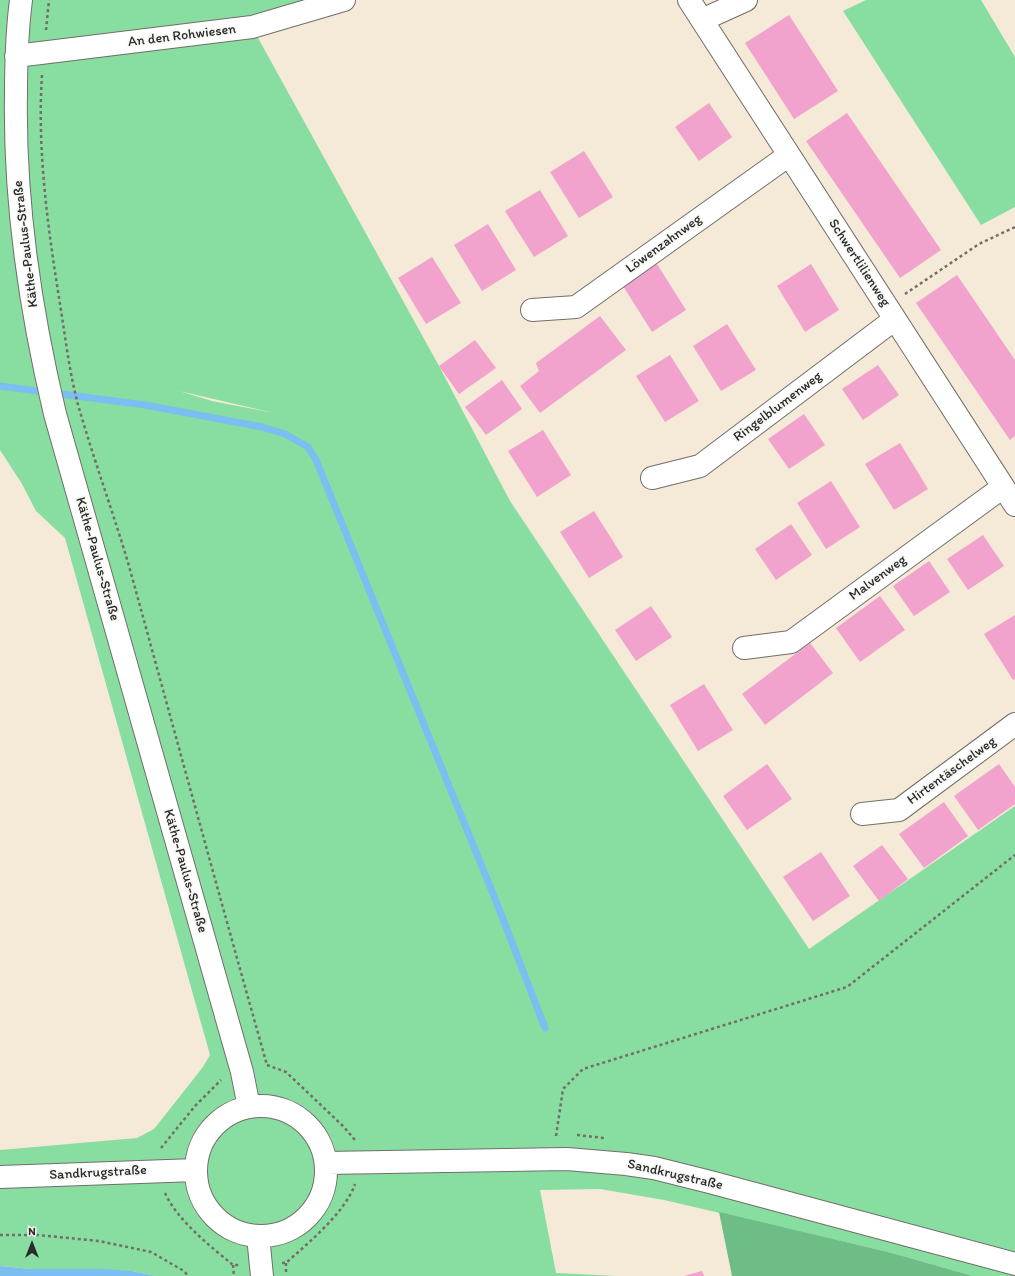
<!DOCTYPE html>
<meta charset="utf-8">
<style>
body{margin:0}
#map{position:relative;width:1015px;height:1276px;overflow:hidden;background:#f5e9d8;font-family:Itim,sans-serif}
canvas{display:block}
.north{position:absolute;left:12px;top:1224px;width:40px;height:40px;-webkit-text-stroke:3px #f6f6f2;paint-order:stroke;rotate:0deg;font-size:11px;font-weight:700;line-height:16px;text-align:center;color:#2b2b2b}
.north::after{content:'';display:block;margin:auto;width:14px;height:18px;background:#2b2b2b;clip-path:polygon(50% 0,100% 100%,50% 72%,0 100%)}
</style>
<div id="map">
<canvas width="1015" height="1276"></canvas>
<div class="north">N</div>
</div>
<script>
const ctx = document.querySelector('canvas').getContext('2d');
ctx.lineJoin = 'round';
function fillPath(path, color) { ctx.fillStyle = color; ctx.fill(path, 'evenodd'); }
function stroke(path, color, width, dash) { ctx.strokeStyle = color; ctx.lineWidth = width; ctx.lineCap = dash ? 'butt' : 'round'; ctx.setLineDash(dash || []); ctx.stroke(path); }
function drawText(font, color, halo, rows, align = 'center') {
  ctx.font = font + ' Itim,sans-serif'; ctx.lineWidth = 3; ctx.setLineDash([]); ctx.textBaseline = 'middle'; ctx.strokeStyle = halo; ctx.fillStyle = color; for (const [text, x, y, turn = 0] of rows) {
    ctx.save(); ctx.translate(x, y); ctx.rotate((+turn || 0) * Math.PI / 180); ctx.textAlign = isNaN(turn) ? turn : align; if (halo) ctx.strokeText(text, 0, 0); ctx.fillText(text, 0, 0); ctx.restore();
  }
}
fillPath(new Path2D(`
 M0,0H344L252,27L439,366L510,501L809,949L1015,806V1276H973L892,1253L664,1200L600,1189L540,1190L556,1273L617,1276H156L132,1271L31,1269L0,1266V1150L137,1138L154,1129L203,1067L210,1055L65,538L36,511L22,484L0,450ZM179,391L274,413L212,401Z
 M866,0H981L1015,57V207L981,225L843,11Z`), '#88dda0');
fillPath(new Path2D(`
 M719,1212L892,1253L973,1276H732Z`), '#6ebc86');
fillPath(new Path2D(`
 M0,1266L31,1269H104L132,1271L156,1276H0Z`), '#7bbef1');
stroke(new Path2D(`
 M0,386L145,405L262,427L285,434L308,447L316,460L496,901L545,1028`), '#7bbef1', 7);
fillPath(new Path2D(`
 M789,15L838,91L794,119L745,43Z
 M709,103L732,137L699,161L675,127Z
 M847,113L941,250L900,278L806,141Z
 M584,151L613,197L579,218L550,172Z
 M540,190L568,236L534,257L505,211Z
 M488,224L516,270L482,291L454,245Z
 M432,257L461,303L426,324L398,278Z
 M657,264L686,310L652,332L623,286Z
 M811,264L839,310L805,332L777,286Z
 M957,275L1015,360V436L1010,440L916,303Z
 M600,316L626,350L540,413L520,386L539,371L536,363Z
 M727,324L756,370L721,391L693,346Z
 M475,340L496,368L459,394L439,366Z
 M670,355L699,401L665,422L636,376Z
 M878,365L899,395L863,420L842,389Z
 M502,380L522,409L486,435L465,407Z
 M804,414L825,445L789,469L768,439Z
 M543,430L571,475L537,497L508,451Z
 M900,443L928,489L894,510L865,464Z
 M831,481L860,527L826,549L797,503Z
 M594,511L623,557L589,578L560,532Z
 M791,524L812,555L776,580L755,549Z
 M983,535L1004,566L968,590L947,559Z
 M929,561L950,592L914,616L893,586Z
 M880,596L905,630L860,662L836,628Z
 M651,606L672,637L636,661L615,630Z
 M1015,615V679L1013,680L984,634Z
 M810,643L833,673L765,725L742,694Z
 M704,684L733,730L698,751L670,705Z
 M767,764L792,799L747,830L723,796Z
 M999,764L1015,787V804L978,830L954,796Z
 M944,802L968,836L924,868L899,834Z
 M882,845L908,879L879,901L853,866Z
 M821,852L850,896L813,921L783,877Z
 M702,1271L704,1276H684Z`), '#f1a3ce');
const minor = new Path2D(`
 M21,0C17,31 16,62 16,94C14,202 30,309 55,414L242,1072L249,1107
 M689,0L1015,505
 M702,20L746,0
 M16,56L252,27L344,0
 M532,310L576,307L789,155
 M652,478L700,466L895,319
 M744,648L791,642L1003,487
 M862,814L899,810L1015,724
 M196 1171a65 65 0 1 1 130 0a65 65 0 1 1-130 0Z
 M326,1163L567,1159L626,1164L654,1168L710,1182L1015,1264
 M0,1177L196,1170
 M258,1236L262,1276`);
stroke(minor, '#726e68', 24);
stroke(new Path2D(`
 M46,30L49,0
 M42,75C37,151 48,229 60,304C66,341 70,379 81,415C96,466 114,515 129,566C175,733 220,899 267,1065
 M905,294L979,244L1015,227
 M267,1065L286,1072L343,1126L355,1140
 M577,1135L604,1138
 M556,1136L563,1089L583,1069L847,987L1015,855
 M161,1148L195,1106L221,1080
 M165,1193C177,1220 210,1246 233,1265H240
 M0,1235H38L99,1241L151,1252L184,1271L188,1276
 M282,1263H286C308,1243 345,1213 355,1184
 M286,1263V1274
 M233,1265L234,1276`), '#726e68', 2.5, [3, 3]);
stroke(minor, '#fff', 22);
drawText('14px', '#2b2b2b', '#f6f6f2', [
 ["An den Rohwiesen",182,36,-7],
 ["Käthe-Paulus-Straße",26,244,-97],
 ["Löwenzahnweg",664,244,-36],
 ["Schwertlilienweg",859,263,57],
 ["Ringelblumenweg",778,407,-37],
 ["Käthe-Paulus-Straße",97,559,74],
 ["Malvenweg",878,578,-36],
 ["Hirtentäschelweg",952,771,-36],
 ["Käthe-Paulus-Straße",185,871,74],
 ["Sandkrugstraße",98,1173,-3],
 ["Sandkrugstraße",675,1175,13]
]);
</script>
